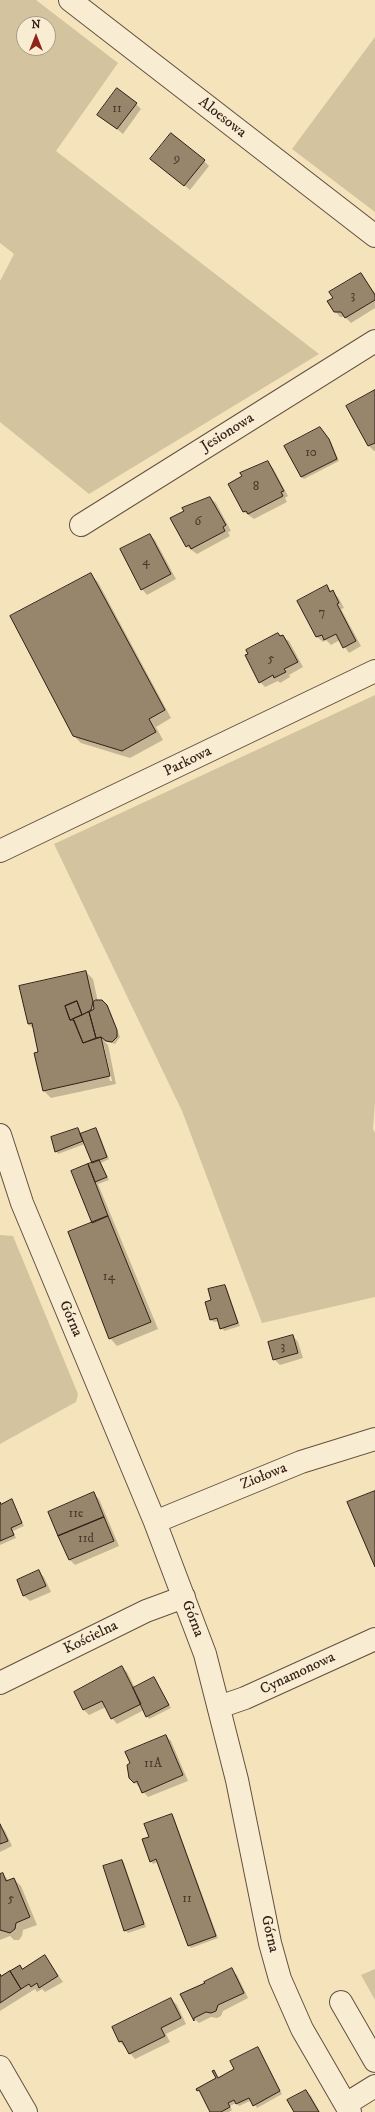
<!DOCTYPE html>
<meta charset="utf-8">
<style>
body{margin:0}
#map{position:relative;width:375px;height:2112px;overflow:hidden;background:#f5e4bb;font-family:"IM FELL DW Pica",serif}
canvas{display:block}
.north{position:absolute;left:16px;top:16px;width:40px;height:40px;box-sizing:border-box;background:#f8edd3;border:1px solid #a99b88;border-radius:50%;rotate:0deg;font-size:11px;font-weight:700;line-height:16px;text-align:center;color:#321f17}
.north::after{content:'';display:block;margin:auto;width:14px;height:18px;background:#8f2418;clip-path:polygon(50% 0,100% 100%,50% 72%,0 100%)}
</style>
<div id="map">
<canvas width="375" height="2112"></canvas>
<div class="north">N</div>
</div>
<script>
const ctx = document.querySelector('canvas').getContext('2d');
ctx.lineJoin = 'round';
function fillPath(path, color) { ctx.fillStyle = color; ctx.fill(path, 'evenodd'); }
function stroke(path, color, width, dash) { ctx.strokeStyle = color; ctx.lineWidth = width; ctx.lineCap = dash ? 'butt' : 'round'; ctx.setLineDash(dash || []); ctx.stroke(path); }
function drawText(font, color, halo, rows, align = 'center') {
  ctx.font = font + ' "IM FELL DW Pica",serif'; ctx.lineWidth = 3; ctx.setLineDash([]); ctx.textBaseline = 'middle'; ctx.strokeStyle = halo; ctx.fillStyle = color; for (const [text, x, y, turn = 0] of rows) {
    ctx.save(); ctx.translate(x, y); ctx.rotate((+turn || 0) * Math.PI / 180); ctx.textAlign = isNaN(turn) ? turn : align; if (halo) ctx.strokeText(text, 0, 0); ctx.fillText(text, 0, 0); ctx.restore();
  }
}
fillPath(new Path2D(`
 M0,0H36L118,63L56,151L319,354L89,494L0,422V281L14,254L0,243ZM24,24H48V48H24Z
 M375,37V212L292,149Z
 M375,695V1102L373,1129L375,1133V1297L262,1323L182,1111L54,844Z
 M0,1235L13,1236L78,1394L76,1402L0,1444Z
 M375,1969V2000L361,1975Z`), '#d4c39f');
fillPath(new Path2D(`
 M136,104L141,109L123,134L99,115Z
 M204,161L209,166L190,190L157,164Z
 M361,274L375,293V308L351,323L345,317H340L335,311L334,298Z
 M375,392V451H374L369,446L348,406Z
 M323,431L331,442L339,461L304,479L301,477Z
 M268,463L273,468L288,496L285,498L287,502L254,519L244,512L229,484Z
 M210,498L216,503L231,531L228,532L230,536L197,554L186,546Z
 M150,535L155,540L176,579L147,595L142,589L121,550Z
 M91,575L98,582L171,718L156,727L163,740L130,758L81,743L74,736Z
 M327,587L338,597L344,608L341,609L361,646L349,653L340,640L331,645L326,640L323,642L317,637L298,601Z
 M278,634L289,641L303,667L289,675L290,677L280,683L278,681L265,687L260,682Z
 M86,972L93,979L98,1002L105,1003L108,1006L120,1037L115,1044L104,1041L108,1045L116,1084L51,1098L44,1091L35,1053H40L35,1030L28,1024ZM102,1046H104L112,1081H110Z
 M78,1129L81,1134L96,1129L98,1131L109,1159L101,1163L109,1180L98,1184L158,1329L117,1346L110,1338L93,1223L88,1165L90,1168L93,1163L85,1144L58,1154L56,1151Z
 M224,1286L227,1289L240,1326L224,1331L219,1321L214,1322L211,1320L212,1301Z
 M293,1336L298,1342L303,1358L280,1365L274,1359Z
 M94,1494L99,1499L119,1546L75,1565L70,1560Z
 M12,1501L24,1526L13,1531L16,1538L0,1545V1503L1,1505Z
 M39,1572L44,1577L51,1592L30,1601L24,1596L18,1581Z
 M122,1667L127,1672L135,1688L154,1678L171,1708L149,1719L144,1710L117,1724L112,1718L106,1707L89,1715L84,1710Z
 M166,1736L171,1741L188,1781L148,1797L130,1777Z
 M171,1815L174,1818L218,1938L191,1948L189,1945L158,1862L153,1864L151,1861L150,1837Z
 M0,1825L5,1831L12,1846L0,1852Z
 M122,1861L124,1863L146,1927L128,1933L125,1930Z
 M3,1874L9,1881L14,1879L21,1886L37,1925L23,1930L22,1936L19,1940H14L10,1936L0,1940V1875Z
 M45,1956L63,1982L45,1992L42,1989L37,1992L35,1989L0,2011V1976L19,1966L23,1969Z
 M232,1970L237,1975L248,1998L223,2011L221,2016L217,2018L211,2017L199,2023L193,2018L207,1984Z
 M171,1999L177,2005L186,2024L166,2034L170,2042L135,2059L120,2042Z
 M260,2051L282,2094L257,2108L252,2100L239,2106L236,2103L230,2106L232,2110L229,2112H211L201,2092L197,2089L236,2069Z
 M305,2091L311,2096L320,2112H296Z`), '#0003');
const building = new Path2D(`
 M117,88L137,103L117,129L97,115Z
 M171,133L205,160L184,186L150,159Z
 M361,273L375,295V300L345,318L341,312H334L327,301L333,298L329,292Z
 M375,390V443L368,446L346,406Z
 M320,427L329,439L337,459L301,477L284,446Z
 M268,461L284,491L281,492L283,496L248,514L246,511L243,512L228,484L242,476L240,473Z
 M210,497L226,525L223,527L225,531L191,549L189,545L186,547L170,518L184,511L182,508Z
 M150,534L171,574L141,590L120,549Z
 M91,573L165,710L149,719L156,732L122,751L73,736L10,616Z
 M327,585L330,592L333,590L339,603L337,604L356,641L343,648L336,634L324,640L322,635L316,637L297,601Z
 M278,633L280,636L283,635L298,662L284,669L286,672L274,678L273,675L259,683L245,655L248,654L246,650Z
 M86,971L93,1002L91,1010L82,1015L77,1001L65,1006L70,1020H74L83,1043L101,1037L110,1076L43,1091L34,1053L38,1052L32,1023L28,1024L19,986Z
 M96,1000H102L107,1005L117,1030V1037L112,1042L106,1041L101,1037L96,1038L89,1012L94,1009L93,1002Z
 M77,1001L82,1015L70,1020L65,1006Z
 M89,1012L96,1038L83,1043L73,1019Z
 M78,1128L83,1141L55,1152L51,1137Z
 M96,1128L107,1157L92,1163L80,1134Z
 M99,1160L107,1177L95,1182L88,1164Z
 M88,1164L108,1216L92,1223L71,1171Z
 M108,1216L151,1322L109,1339L68,1232Z
 M225,1285L238,1323L220,1329L217,1318L210,1320L205,1302L211,1300L208,1289Z
 M293,1335L298,1353L273,1360L268,1342Z
 M375,1491V1567L347,1502Z
 M94,1492L104,1517L58,1536L48,1512Z
 M12,1499L22,1523L11,1528L14,1535L0,1541V1502L1,1504Z
 M104,1517L114,1541L69,1560L58,1536Z
 M39,1570L46,1586L23,1596L17,1580Z
 M122,1666L141,1704L111,1719L102,1701L83,1710L74,1692Z
 M154,1677L169,1705L146,1717L133,1688Z
 M166,1735L183,1775L142,1793L137,1781L134,1783L129,1778L127,1765L130,1763L125,1752Z
 M172,1814L216,1936L188,1946L156,1859L150,1862L142,1839L149,1837L144,1824Z
 M0,1824L8,1841L0,1844Z
 M122,1860L144,1924L124,1931L103,1866Z
 M3,1873L6,1881L14,1878L30,1917L16,1923L15,1929L10,1933L0,1930V1874Z
 M45,1955L58,1976L39,1988L37,1983L31,1987L29,1984L21,1989L10,1971L20,1965L22,1969Z
 M232,1968L244,1993L218,2005L216,2011L211,2013L206,2012L194,2018V2021L180,1994L205,1983L204,1982Z
 M10,1971L21,1989L0,2003V1974L1,1976Z
 M171,1998L181,2018L161,2028L165,2036L129,2054L122,2041L119,2042L112,2027Z
 M258,2047L280,2091L253,2106L249,2098L236,2104L234,2100L228,2103L230,2107L221,2112H210L199,2090L197,2091L196,2089L216,2078L212,2071L214,2070L218,2078L234,2069L230,2061Z
 M306,2090L319,2112H294L287,2100Z`);
fillPath(building, '#97856c');
stroke(building, '#321f17', 1);
const minor = new Path2D(`
 M70,0L375,236
 M81,525L375,341
 M0,851L375,671
 M0,1135L22,1203L155,1522L205,1654L237,1780L270,1943L280,1979L302,2029L350,2112
 M155,1522L301,1462L375,1439
 M0,1683L146,1611L184,1597
 M219,1707L245,1698L375,1639
 M341,2002L375,2061
 M0,2067L26,2112
 M346,2104L375,2086`);
stroke(minor, '#635040', 24);
stroke(minor, '#f8edd3', 22);
drawText('13px', '#4b382c', null, [
 ["11",117,109],
 ["9",177,159],
 ["3",353,296],
 ["10",311,453],
 ["8",256,487],
 ["6",198,522],
 ["4",146,562],
 ["7",322,613],
 ["5",271,659],
 ["14",109,1277],
 ["3",283,1347],
 ["11e",76,1514],
 ["11d",86,1539],
 ["11A",153,1764],
 ["5",11,1899],
 ["11",187,1899]
]);
drawText('15px', '#321f17', '#f8edd3', [
 ["Aloesowa",222,118,38],
 ["Jesionowa",228,433,-32],
 ["Parkowa",188,762,-26],
 ["Górna",70,1319,67],
 ["Ziołowa",264,1477,-22],
 ["Górna",192,1619,69],
 ["Kościelna",91,1638,-26],
 ["Cynamonowa",298,1674,-25],
 ["Górna",269,1934,77]
]);
</script>
